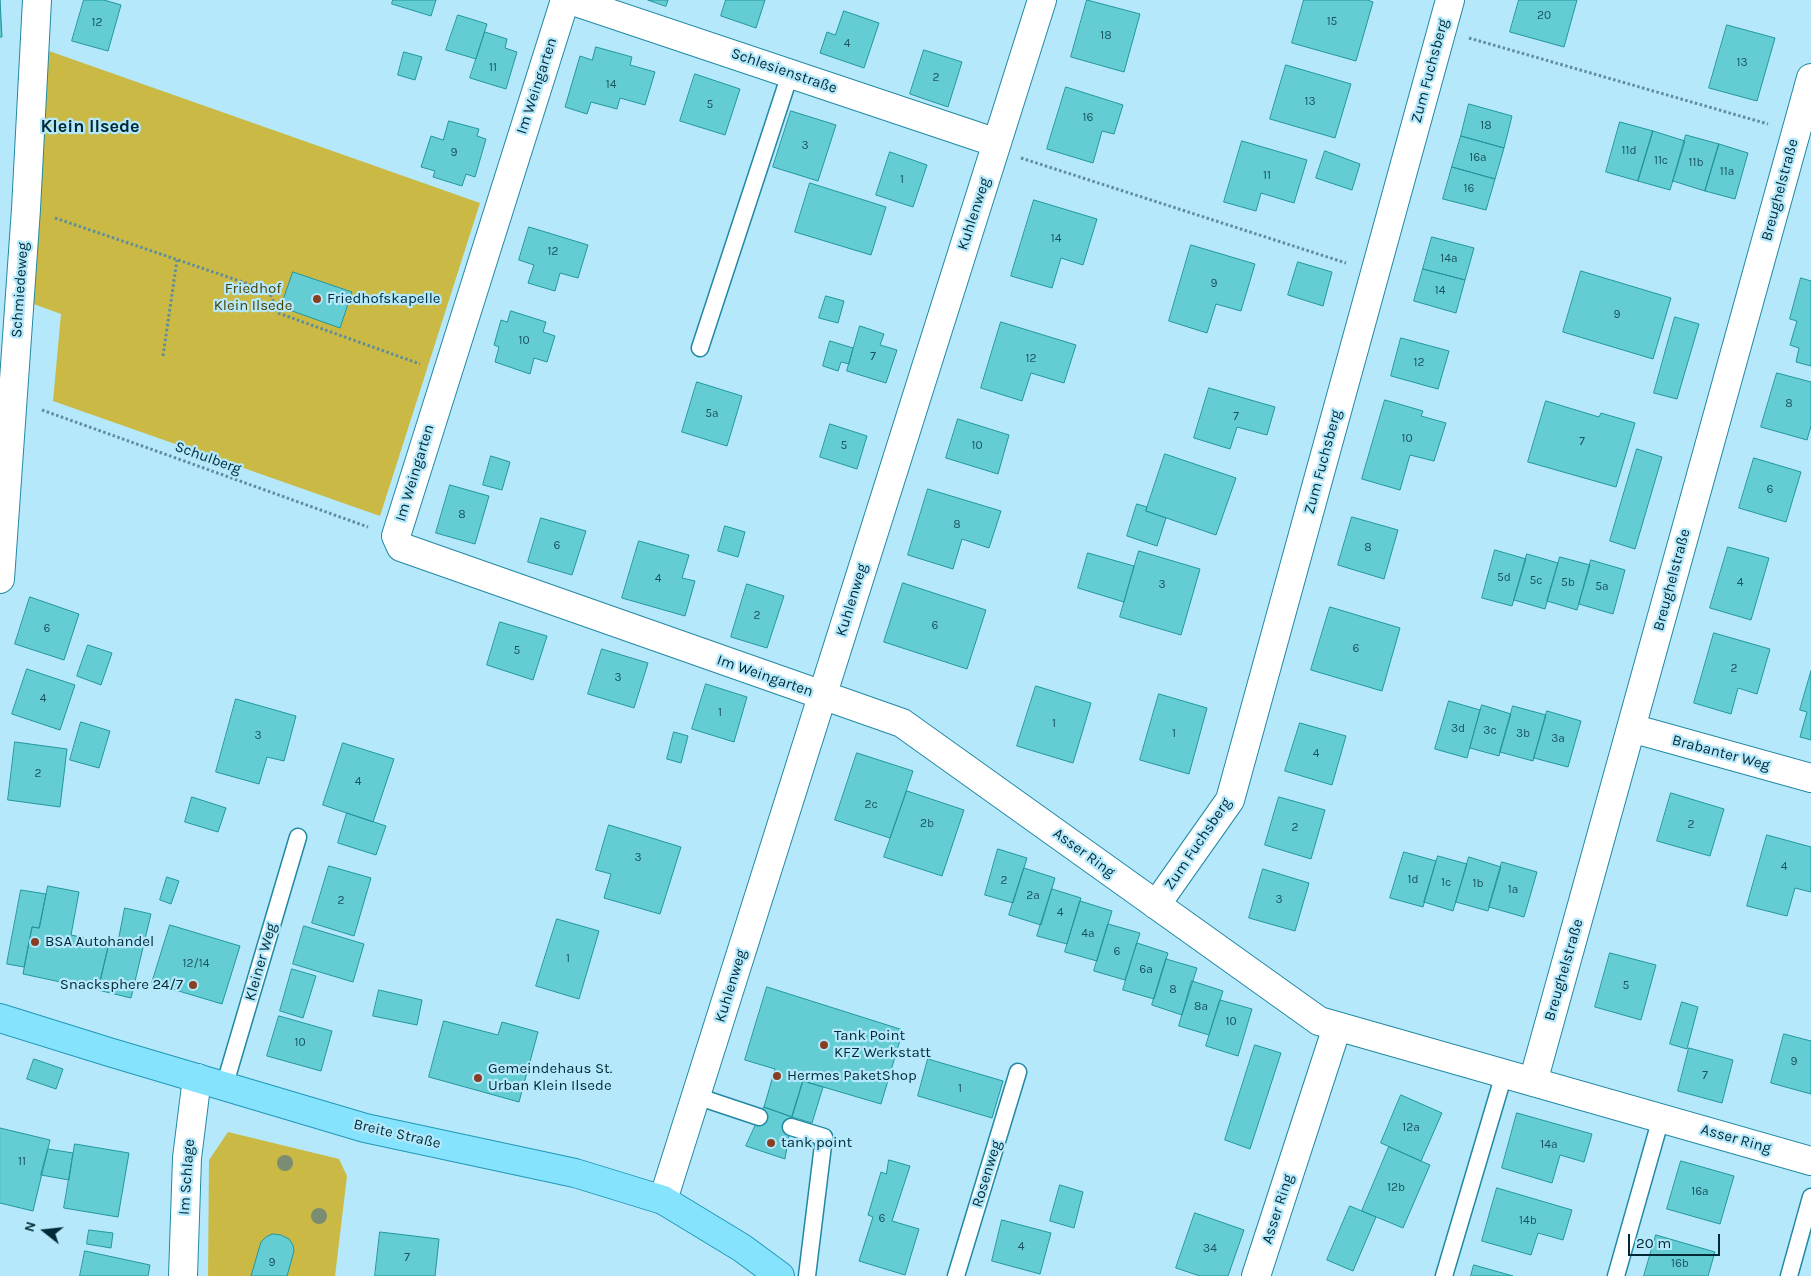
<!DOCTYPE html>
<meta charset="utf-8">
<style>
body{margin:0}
#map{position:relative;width:1811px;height:1276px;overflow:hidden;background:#b4e8fa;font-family:Karla,sans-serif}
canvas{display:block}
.north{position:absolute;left:20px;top:1206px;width:50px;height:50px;-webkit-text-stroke:4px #b4e8fa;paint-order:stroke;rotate:286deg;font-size:14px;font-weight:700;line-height:20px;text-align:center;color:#002a36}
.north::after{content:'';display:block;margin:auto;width:18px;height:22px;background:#002a36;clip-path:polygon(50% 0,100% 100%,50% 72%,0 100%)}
.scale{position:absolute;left:1628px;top:1234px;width:92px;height:22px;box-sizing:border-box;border:2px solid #002a36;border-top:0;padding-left:6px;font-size:15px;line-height:18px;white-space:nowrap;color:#002a36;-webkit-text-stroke:4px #b4e8fa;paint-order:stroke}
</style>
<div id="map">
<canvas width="1811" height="1276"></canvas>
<div class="north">N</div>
<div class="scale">20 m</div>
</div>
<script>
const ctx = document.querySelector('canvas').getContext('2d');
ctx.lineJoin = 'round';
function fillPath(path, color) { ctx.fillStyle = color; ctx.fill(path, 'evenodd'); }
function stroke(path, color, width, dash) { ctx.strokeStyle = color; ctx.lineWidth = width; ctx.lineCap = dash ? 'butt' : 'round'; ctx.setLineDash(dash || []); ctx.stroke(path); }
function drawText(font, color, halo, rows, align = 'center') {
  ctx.font = font + ' Karla,sans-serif'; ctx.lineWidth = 4.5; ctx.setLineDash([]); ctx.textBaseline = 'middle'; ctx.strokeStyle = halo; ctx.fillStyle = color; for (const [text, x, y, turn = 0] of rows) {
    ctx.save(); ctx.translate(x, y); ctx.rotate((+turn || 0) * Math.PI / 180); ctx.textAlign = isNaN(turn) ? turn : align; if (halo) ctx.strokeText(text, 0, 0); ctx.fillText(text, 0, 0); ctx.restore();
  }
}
fillPath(new Path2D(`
 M49,51L480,203L380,516L53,401L61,314L28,302Z
 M228,1132L339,1159L347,1176L335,1276H208L209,1160Z`), '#caba45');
const building = new Path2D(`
 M0,0L2,37H0Z
 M84,0H104L121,5L108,51L72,41Z
 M393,0H436L431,16L392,4Z
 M648,0H668L666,6Z
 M726,0H765L756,28L721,16Z
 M1087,0L1140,14L1124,72L1071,57Z
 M1304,0H1367L1373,2L1356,61L1292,43Z
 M1519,0H1577L1564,47L1510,32Z
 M844,11L879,23L864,68L820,53L827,32L835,35Z
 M458,15L487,24L476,59L446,50Z
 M1727,25L1775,38L1757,101L1709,88Z
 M485,32L507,39L505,48L517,52L506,89L470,78Z
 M596,47L632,57L630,65L655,72L645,105L620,98L617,109L591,102L587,114L565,107L580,56L592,60Z
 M924,50L962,62L948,107L910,94Z
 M404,52L422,57L415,80L398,75Z
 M1286,65L1351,84L1335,138L1270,119Z
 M695,74L740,89L725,135L680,121Z
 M1066,87L1123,105L1114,134L1102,131L1093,163L1047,149Z
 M1469,104L1512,116L1504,148L1461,136Z
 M791,111L836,125L818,181L773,167Z
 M449,121L479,129L477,136L486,139L475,177L466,174L462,186L433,177L435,171L421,167L431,136L443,140Z
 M1620,122L1653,131L1638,181L1606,172Z
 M1653,131L1685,141L1670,190L1638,181Z
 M1686,135L1719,144L1705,191L1673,181Z
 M1461,136L1504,148L1495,179L1452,167Z
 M1242,141L1307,160L1294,203L1261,193L1256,211L1224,202Z
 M1719,144L1748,153L1735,199L1705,191Z
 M1325,151L1360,164L1352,190L1316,178Z
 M890,152L927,165L913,207L876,195Z
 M1452,167L1495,179L1486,210L1443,199Z
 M810,183L886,207L871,255L795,232Z
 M1034,200L1097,219L1083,265L1061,258L1052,288L1011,276Z
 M529,227L588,245L578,278L560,273L555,291L528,283L534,265L519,260Z
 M1432,237L1474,248L1465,280L1423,269Z
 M1191,245L1255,264L1241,311L1216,304L1207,333L1169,321Z
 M1298,262L1332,272L1323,306L1288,295Z
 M1423,269L1465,280L1456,313L1414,301Z
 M1581,271L1671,298L1653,359L1563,332Z
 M293,272L352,292L340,328L281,307Z
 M1801,278L1811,281V366L1796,362L1799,348L1790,345L1797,321L1790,319Z
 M826,296L844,301L838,323L819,318Z
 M511,311L546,322L543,332L555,336L547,362L534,358L530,374L495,362L499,347L494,345L501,320L507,322Z
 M1675,317L1699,324L1677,399L1654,393Z
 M1001,322L1076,345L1064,383L1031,373L1022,401L981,388Z
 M860,326L884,334L880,345L897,350L886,383L847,371Z
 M1401,338L1449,351L1438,389L1391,376Z
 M830,341L853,348L849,364L841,362L838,371L823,366Z
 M1777,373L1811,382V426L1807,440L1761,427Z
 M697,382L742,396L727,446L682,432Z
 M1209,388L1275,407L1267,435L1237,427L1230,449L1194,438Z
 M1385,400L1423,411L1421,416L1446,423L1434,461L1410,455L1400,490L1362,479Z
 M1546,401L1599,417L1601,413L1635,423L1616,487L1528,462Z
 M958,419L1009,435L998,474L946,458Z
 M830,424L867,436L857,469L820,457Z
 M1637,449L1662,457L1635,549L1610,541Z
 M1165,454L1236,478L1216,535L1146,511Z
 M491,456L510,462L502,490L483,485Z
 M1754,458L1801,472L1786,522L1739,508Z
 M450,485L489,496L475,544L436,533Z
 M928,489L1001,511L989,548L962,539L953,569L908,555Z
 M1137,504L1147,507L1146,511L1166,518L1157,546L1127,536Z
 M1352,517L1398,530L1384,579L1338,565Z
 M541,518L586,531L572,575L528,562Z
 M725,526L745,532L738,557L718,551Z
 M639,541L689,555L682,578L695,581L685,616L622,598Z
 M1728,547L1769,558L1751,620L1710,608Z
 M1495,550L1526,559L1512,606L1482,598Z
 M1139,551L1200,569L1181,635L1120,617Z
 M1088,553L1134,566L1124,602L1078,588Z
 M1527,554L1558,563L1545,609L1514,600Z
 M1560,557L1590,565L1577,610L1547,601Z
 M1591,560L1625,570L1613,614L1579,604Z
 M903,583L986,610L967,669L884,642Z
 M747,584L784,596L767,648L731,637Z
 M30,597L79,614L64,660L15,644Z
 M1330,607L1400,628L1382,691L1311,670Z
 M500,622L547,636L533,680L487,665Z
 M1714,633L1770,649L1757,694L1738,688L1731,714L1694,703Z
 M88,645L112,653L101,685L77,676Z
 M602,649L648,663L634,708L588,694Z
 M27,669L75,685L60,730L12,714Z
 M1811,671V740L1800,737L1807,712L1800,710Z
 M706,684L747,697L734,742L692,729Z
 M1036,686L1091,703L1073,763L1017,746Z
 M1159,694L1207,708L1189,774L1140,760Z
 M236,699L296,716L284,761L267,757L259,784L216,772Z
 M1449,701L1480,710L1467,758L1435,749Z
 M1482,705L1511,714L1499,756L1470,748Z
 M1513,706L1546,715L1533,761L1500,752Z
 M1547,711L1581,721L1568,767L1534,758Z
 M81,722L110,731L99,768L70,760Z
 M1300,723L1346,736L1332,785L1285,771Z
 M674,732L688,736L681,763L667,759Z
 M15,742L67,749L60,807L8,800Z
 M343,743L394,759L373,822L323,805Z
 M857,753L913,771L890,838L835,820Z
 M907,791L964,810L942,876L884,857Z
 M1671,793L1724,809L1710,856L1657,841Z
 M192,797L226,808L218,832L185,822Z
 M1279,797L1325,810L1311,859L1265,845Z
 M347,813L386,826L376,855L338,843Z
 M609,825L681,847L660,914L604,898L611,874L596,870Z
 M1767,835L1811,847V892L1795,888L1787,916L1747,906Z
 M998,849L1027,858L1013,903L985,895Z
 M1404,852L1436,861L1423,907L1390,898Z
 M1438,856L1467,864L1453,911L1424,902Z
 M1469,857L1501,867L1488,911L1456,902Z
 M1502,862L1537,872L1524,917L1489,907Z
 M329,866L371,878L354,936L312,923Z
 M1024,868L1055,878L1041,925L1009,915Z
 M1263,869L1309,883L1295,931L1249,918Z
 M167,877L179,881L171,904L160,900Z
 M48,886L79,892L71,935L109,943L98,990L23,974L32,927L39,928Z
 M1052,889L1081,898L1067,944L1037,936Z
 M21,890L46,894L39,928L32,927L24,967L7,964Z
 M1080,901L1112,911L1097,961L1065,952Z
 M125,908L151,914L131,998L98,990L109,943L117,945Z
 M557,919L599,931L579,999L536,986Z
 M1108,924L1140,933L1125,980L1094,971Z
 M170,925L240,946L222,1004L152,983Z
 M304,926L364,944L353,982L293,964Z
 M1137,943L1168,953L1154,999L1123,990Z
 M1610,953L1656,965L1641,1020L1595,1007Z
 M1166,959L1197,968L1182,1015L1152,1005Z
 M292,969L316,976L303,1018L280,1011Z
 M1192,981L1223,991L1209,1035L1179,1026Z
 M767,987L903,1030L881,1104L803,1081L792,1117L764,1107L775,1069L745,1060Z
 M379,990L422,1000L417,1025L373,1016Z
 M1220,1000L1252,1009L1238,1056L1206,1046Z
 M1682,1002L1698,1007L1687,1049L1670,1044Z
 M279,1016L332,1031L321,1071L267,1056Z
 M444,1021L498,1035L502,1022L538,1032L519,1102L429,1077Z
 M1784,1034L1811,1041V1094L1771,1083Z
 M1255,1045L1281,1053L1250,1149L1225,1140Z
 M1689,1048L1733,1060L1722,1103L1678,1091Z
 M34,1059L63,1069L56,1089L27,1079Z
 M928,1059L1003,1081L992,1118L918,1096Z
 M803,1081L823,1087L812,1123L792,1117Z
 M1401,1095L1442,1113L1421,1161L1381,1143Z
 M764,1107L792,1117L785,1159L746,1146Z
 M1517,1113L1592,1134L1584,1162L1560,1155L1552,1183L1502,1168Z
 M0,1128L50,1140L33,1211L0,1203Z
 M75,1144L129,1153L118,1217L64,1208Z
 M1389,1147L1430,1165L1403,1228L1362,1211Z
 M48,1149L73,1153L69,1180L41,1175Z
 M889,1160L910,1166L892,1221L919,1229L905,1275L859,1261L873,1217L868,1215L881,1172L886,1174Z
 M1681,1161L1734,1176L1720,1224L1667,1209Z
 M1060,1185L1083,1192L1074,1228L1050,1221Z
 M1497,1188L1572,1210L1563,1240L1538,1233L1531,1255L1482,1241Z
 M1350,1206L1376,1217L1353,1271L1327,1260Z
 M1195,1213L1244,1230L1228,1276H1200L1176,1268Z
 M1002,1220L1051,1233L1040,1274L992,1261Z
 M89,1230L113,1233L111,1248L87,1244Z
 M380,1232L439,1239L435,1276H375Z
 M273,1234L281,1235L289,1239L293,1245L294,1251L287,1276H251L261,1242L266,1237Z
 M1656,1235L1715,1252L1708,1276H1644Z
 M85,1251L150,1265L148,1276H80Z
 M1474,1265L1513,1276H1471Z`);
fillPath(building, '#64cdd4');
stroke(building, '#22969e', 1);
const lane = new Path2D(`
 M700,348L790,74
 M224,1087L298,837
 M696,1096L759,1117
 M791,1127L824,1137L807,1276
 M956,1276L1018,1072
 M1444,1276L1504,1074
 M1616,1276L1661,1118
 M1789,1276L1811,1197`);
const street = new Path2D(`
 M565,0L396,536L401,547L902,723L1319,1021L1811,1161
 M570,0L997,143
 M0,579L26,209L37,0
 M1631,728L1811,778
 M1156,905L1230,800L1450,0
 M1533,1082L1811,78
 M663,1200L1042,0
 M183,1276L187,1158L197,1078
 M1256,1276L1337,1027`);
const primary = new Path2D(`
 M0,1018L109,1052L365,1128L575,1173L663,1200L742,1248L780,1276`);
stroke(lane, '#2388a4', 19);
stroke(street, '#2388a4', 30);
stroke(primary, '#2297b7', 30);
stroke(new Path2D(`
 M1469,38L1768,124
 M1021,158L1346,263
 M55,218L269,291L278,313L420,364
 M163,356L177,260
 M42,410L368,527`), '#5e8d9c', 3, [2.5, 2.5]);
stroke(lane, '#fff', 16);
stroke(street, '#fff', 28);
stroke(primary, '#85e3fd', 28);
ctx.fillStyle = '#7a8d73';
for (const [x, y] of [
 [285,1163],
 [319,1216]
]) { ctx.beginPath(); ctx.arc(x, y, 8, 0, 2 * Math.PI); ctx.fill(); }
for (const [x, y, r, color] of [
 [317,299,5,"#873e21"],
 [35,942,5,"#873e21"],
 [193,985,5,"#873e21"],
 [824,1045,5,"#873e21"],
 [777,1076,5,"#873e21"],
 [478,1078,5,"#873e21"],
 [771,1143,5,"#873e21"]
]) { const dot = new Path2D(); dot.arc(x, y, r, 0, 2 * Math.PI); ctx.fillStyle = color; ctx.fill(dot); stroke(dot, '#b4e8fa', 2); }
drawText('12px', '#19535e', null, [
 ["20",1544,16],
 ["15",1332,22],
 ["12",97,23],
 ["18",1106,36],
 ["4",847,44],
 ["13",1742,63],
 ["11",493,68],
 ["2",936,78],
 ["14",611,85],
 ["13",1310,102],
 ["5",710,105],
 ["16",1088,118],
 ["18",1486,126],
 ["3",805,146],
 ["11d",1629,151],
 ["9",454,153],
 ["16a",1478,158],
 ["11c",1661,161],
 ["11b",1696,163],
 ["11a",1727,172],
 ["11",1267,176],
 ["1",902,180],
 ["16",1469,189],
 ["14",1056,239],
 ["12",553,252],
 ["14a",1449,259],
 ["9",1214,284],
 ["14",1440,291],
 ["9",1617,315],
 ["10",524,341],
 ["7",873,357],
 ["12",1031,359],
 ["12",1419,363],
 ["8",1789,404],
 ["5a",712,414],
 ["7",1236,417],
 ["10",1407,439],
 ["7",1582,442],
 ["5",844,446],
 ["10",977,446],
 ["6",1770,490],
 ["8",462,515],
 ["8",957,525],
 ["6",557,546],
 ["8",1368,548],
 ["5d",1504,578],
 ["4",658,579],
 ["5c",1536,581],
 ["5b",1568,583],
 ["4",1740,583],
 ["3",1162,585],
 ["5a",1602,587],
 ["2",757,616],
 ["6",935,626],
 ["6",47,629],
 ["6",1356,649],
 ["5",517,651],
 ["2",1734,669],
 ["3",618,678],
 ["4",43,699],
 ["1",720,713],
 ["1",1054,724],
 ["3d",1458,729],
 ["3c",1490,731],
 ["1",1174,734],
 ["3b",1523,734],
 ["3",258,736],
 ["3a",1558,739],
 ["4",1316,754],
 ["2",38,774],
 ["4",358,782],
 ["2c",871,805],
 ["2b",927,824],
 ["2",1691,825],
 ["2",1295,828],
 ["3",638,858],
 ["4",1784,867],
 ["1d",1413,880],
 ["2",1004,881],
 ["1c",1446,883],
 ["1b",1478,884],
 ["1a",1513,890],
 ["2a",1033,896],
 ["3",1279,900],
 ["2",341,901],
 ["4",1060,913],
 ["4a",1088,934],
 ["6",1117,952],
 ["1",568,959],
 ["12/14",196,964],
 ["6a",1146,970],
 ["5",1626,986],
 ["8",1173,990],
 ["8a",1201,1007],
 ["10",1231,1022],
 ["10",300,1043],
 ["9",1794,1062],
 ["7",1705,1076],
 ["1",960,1089],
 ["12a",1411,1128],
 ["14a",1549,1145],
 ["11",22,1162],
 ["12b",1396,1188],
 ["16a",1700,1192],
 ["6",882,1219],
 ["14b",1528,1221],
 ["4",1021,1247],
 ["34",1210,1249],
 ["7",407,1258],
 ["9",272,1263],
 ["16b",1680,1264]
]);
drawText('15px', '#002a36', '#b4e8fa', [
 ["Schlesienstraße",784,71,19],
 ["Zum Fuchsberg",1430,71,-75],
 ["Im Weingarten",537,86,-72],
 ["Breughelstraße",1780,190,-75],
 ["Kuhlenweg",974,214,-72],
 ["Schmiedeweg",20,290,-86],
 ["Schulberg",208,458,20],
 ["Zum Fuchsberg",1323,462,-75],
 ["Im Weingarten",415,473,-73],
 ["Breughelstraße",1672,580,-75],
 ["Kuhlenweg",852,600,-73],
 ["Im Weingarten",765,676,19],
 ["Brabanter Weg",1721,753,15],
 ["Zum Fuchsberg",1198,844,-56],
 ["Asser Ring",1084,853,36],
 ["Kleiner Weg",261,962,-74],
 ["Breughelstraße",1564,970,-74],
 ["Kuhlenweg",731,986,-73],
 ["Breite Straße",397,1134,13],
 ["Asser Ring",1736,1139,16],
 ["Rosenweg",987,1174,-73],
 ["Im Schlage",187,1177,-86],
 ["Asser Ring",1278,1209,-72]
]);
drawText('15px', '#4b4305', '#b4e8fa', [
 ["Friedhof",253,289],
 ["Klein Ilsede",253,306]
]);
drawText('15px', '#002a36', '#b4e8fa', [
 ["Friedhofskapelle",327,299],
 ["BSA Autohandel",45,942],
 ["Snacksphere 24/7",183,985,"right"],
 ["Tank Point",834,1036],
 ["KFZ Werkstatt",834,1053],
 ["Gemeindehaus St.",488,1069],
 ["Urban Klein Ilsede",488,1086],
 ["Hermes PaketShop",787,1076],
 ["tank point",781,1143]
], 'left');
drawText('bold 18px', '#002a36', '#b4e8fa', [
 ["Klein Ilsede",90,127]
]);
</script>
